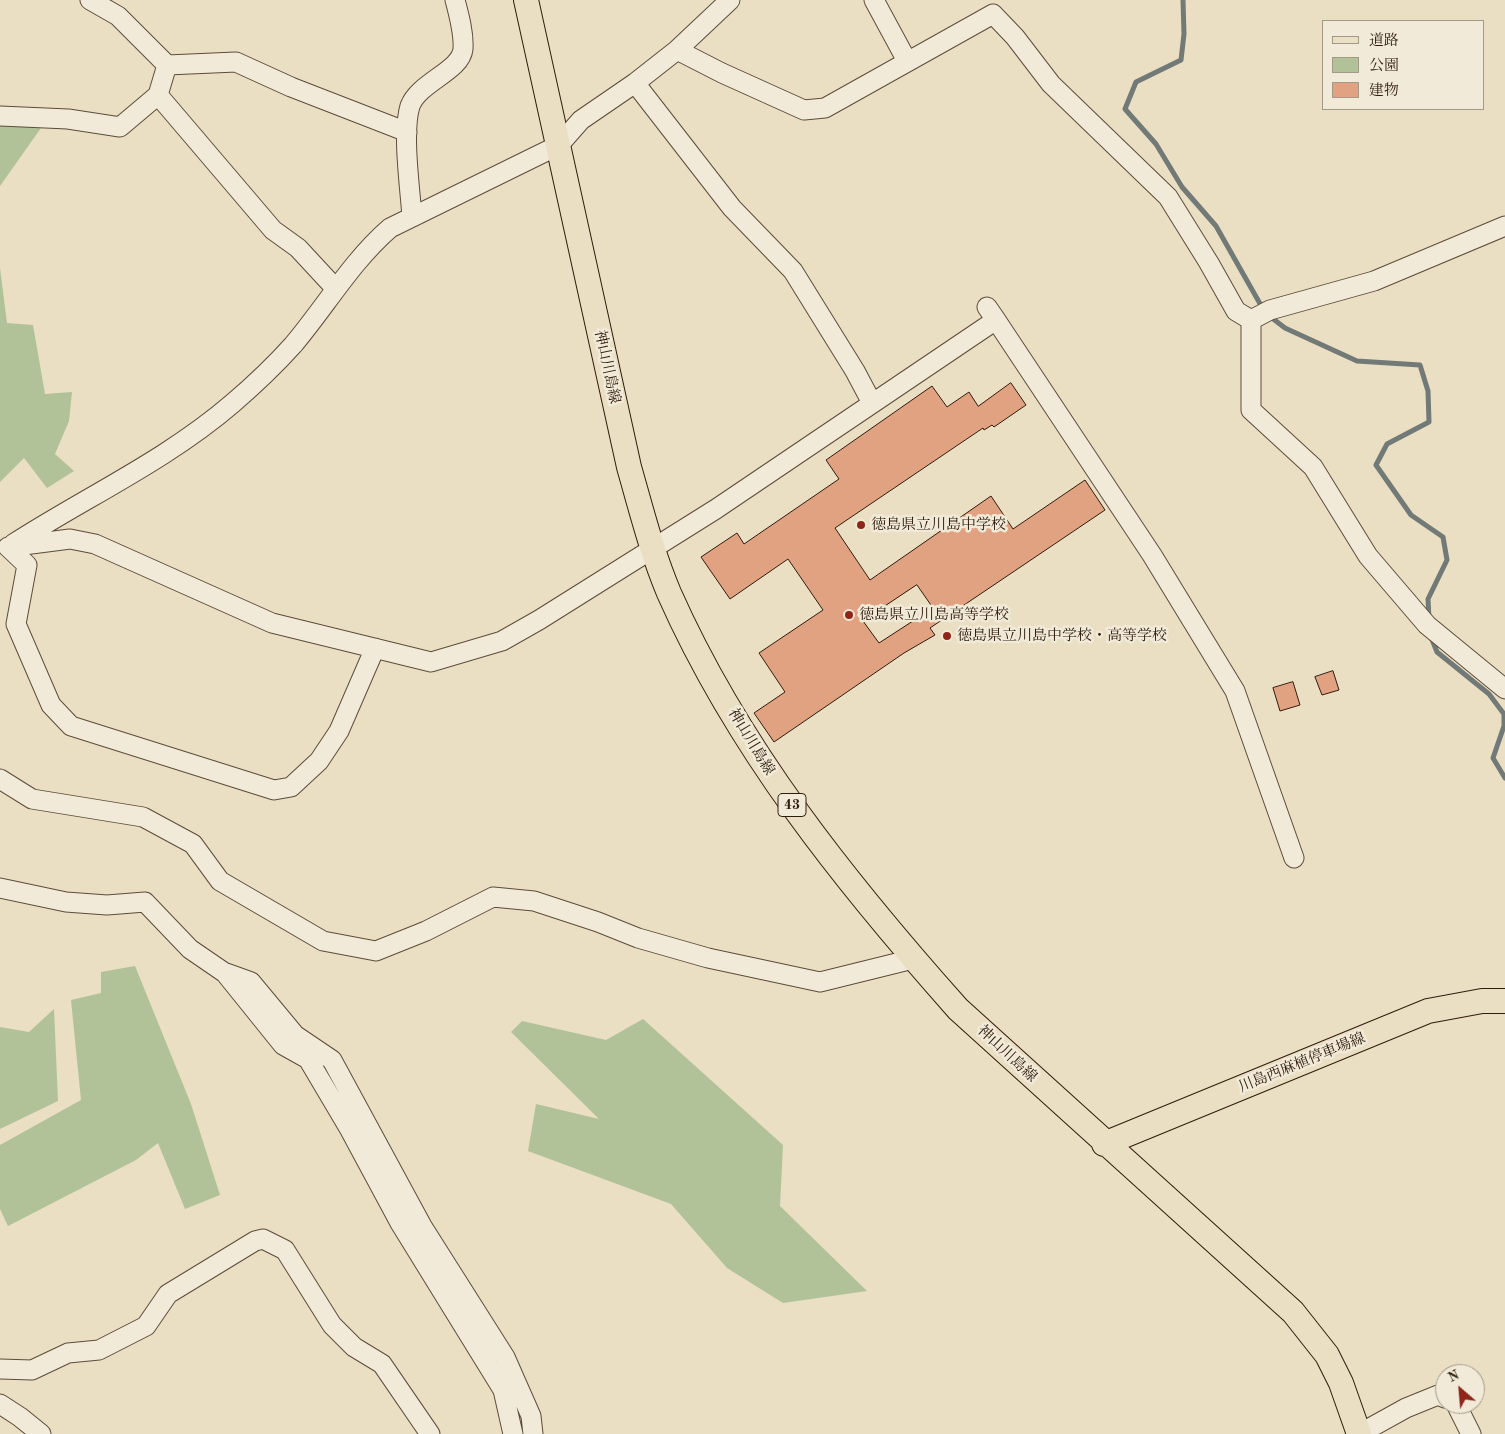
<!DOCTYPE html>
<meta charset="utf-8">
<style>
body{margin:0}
#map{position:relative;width:1505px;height:1434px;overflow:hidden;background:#eadec3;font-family:"Old Standard TT","Noto Serif JP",serif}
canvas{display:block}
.legend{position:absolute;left:1322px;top:20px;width:162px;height:90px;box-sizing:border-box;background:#f1ead8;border:1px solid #a49887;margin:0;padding:6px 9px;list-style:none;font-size:15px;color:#301c0d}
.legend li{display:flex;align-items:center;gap:10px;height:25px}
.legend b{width:25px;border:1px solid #a49887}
.north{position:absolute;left:1435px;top:1364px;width:50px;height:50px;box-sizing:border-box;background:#f1ead8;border:1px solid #a49887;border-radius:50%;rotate:333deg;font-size:14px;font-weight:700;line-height:20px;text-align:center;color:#301c0d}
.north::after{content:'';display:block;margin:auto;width:18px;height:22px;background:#8f2418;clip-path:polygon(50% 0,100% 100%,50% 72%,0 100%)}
</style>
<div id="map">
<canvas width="1505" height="1434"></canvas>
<ul class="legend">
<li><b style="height:6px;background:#eadec3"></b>道路</li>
<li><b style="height:14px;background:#b1c298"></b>公園</li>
<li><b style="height:14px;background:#e1a282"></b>建物</li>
</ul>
<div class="north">N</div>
</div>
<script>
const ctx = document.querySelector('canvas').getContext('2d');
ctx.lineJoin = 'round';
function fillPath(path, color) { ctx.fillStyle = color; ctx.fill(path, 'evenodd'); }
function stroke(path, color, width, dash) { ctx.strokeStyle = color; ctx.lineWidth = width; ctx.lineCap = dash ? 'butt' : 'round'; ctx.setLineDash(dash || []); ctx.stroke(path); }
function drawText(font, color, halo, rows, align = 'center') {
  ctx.font = font + ' "Old Standard TT","Noto Serif JP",serif'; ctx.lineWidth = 5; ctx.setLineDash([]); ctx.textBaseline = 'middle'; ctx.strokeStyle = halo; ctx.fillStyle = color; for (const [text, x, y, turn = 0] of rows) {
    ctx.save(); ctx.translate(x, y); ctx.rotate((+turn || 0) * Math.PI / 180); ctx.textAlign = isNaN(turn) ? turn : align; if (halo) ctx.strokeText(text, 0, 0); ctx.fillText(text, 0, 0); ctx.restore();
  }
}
fillPath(new Path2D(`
 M0,124L41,128L0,186Z
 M0,268L7,323L33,325L45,394L72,392L69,421L55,454L74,471L47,488L24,458L0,482Z
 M135,966L191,1104L220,1195L185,1209L158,1143L136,1160L8,1226L0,1209V1145L81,1100L71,1000L101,993V972Z
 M54,1009L58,1101L0,1129V1027L29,1032Z
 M643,1019L783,1145L780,1206L867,1291L783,1303L727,1268L671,1204L528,1151L536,1104L599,1119L511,1032L522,1021L606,1040Z`), '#b1c298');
stroke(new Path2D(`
 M1183,0L1184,34L1181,60L1136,82L1125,109L1156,144L1182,187L1216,226L1263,309
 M1268,315L1285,328L1357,361L1420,365L1428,391L1429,422L1387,444L1376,465L1411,515L1443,537L1447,560L1428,599L1429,619
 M1431,637L1437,652L1489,694L1504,714V726L1493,758L1505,778`), '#717a77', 5);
const building = new Path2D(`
 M1011,383L1026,405L994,427L992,425L984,430L983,428L835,528L870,580L991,496L1013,529L1085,480L1105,510L930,628L935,635L904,653L774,742L754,713L785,692L759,653L823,610L788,559L730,599L701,557L737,533L744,544L839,479L826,460L932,386L947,407L969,392L978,406ZM917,585L933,608L879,643L863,621Z
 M1333,671L1339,690L1322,695L1315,677Z
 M1293,682L1300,705L1280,711L1273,688Z`);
fillPath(building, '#e1a282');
stroke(building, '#301c0d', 1);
const minor = new Path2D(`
 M90,0L118,16L167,65L236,62L291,87L407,132
 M874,0L907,61
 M677,50L722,73L804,110L825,108L993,14L1015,37L1051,84L1168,197L1209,263L1236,311L1251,320
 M635,83L732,208L793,271L855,371L872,403
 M158,95L273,230L298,248L336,289
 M0,116L68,119L120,127L158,95L167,65
 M412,217C410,187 402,133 410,106C419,82 461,71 463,49C464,33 459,15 455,0
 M996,320L1152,555L1235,691L1294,858
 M1251,320V410L1313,467L1368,556L1427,625L1505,689
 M1251,320L1270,310L1374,281L1505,226
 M13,544C86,497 167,460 233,403C254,385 275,365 293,345C326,306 351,262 390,228L559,145L581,120L635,83L677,50L730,0
 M8,547L70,539L95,544L272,623L431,662L502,641L539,620L716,509L996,320L987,307
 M8,547L27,565L16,624L51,705L71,726L274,790L291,787L319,761L339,731L375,648
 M0,779L32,799L143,817L193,844L220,881L323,941L376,951L426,931L493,897L534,901L598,922L638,938L708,958L820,982L913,959
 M0,888L66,902L107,905L145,902L190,949L225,973L283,1045L308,1059L350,1130L400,1223L503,1390L513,1434
 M226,973L251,982L295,1035L332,1060L422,1226L505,1357L531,1416L533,1434
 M0,1369L32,1370L68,1353L99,1350L146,1326L168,1294L255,1241L263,1239L285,1250L332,1325L354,1347L382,1364L430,1434
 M0,1404L20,1417L41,1434
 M1456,1404L1471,1434
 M1359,1434L1406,1408L1438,1395L1445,1398`);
const major = new Path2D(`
 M526,0L629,467C641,509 652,553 669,593C738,749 846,883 958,1009L1293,1312L1327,1355L1341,1383L1359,1434
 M1104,1144L1428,1011L1482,1001H1505`);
stroke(minor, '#5e4c3a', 21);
stroke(major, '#301c0d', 26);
stroke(minor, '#f1ead8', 19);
stroke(major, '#eadec3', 24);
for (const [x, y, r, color] of [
 [861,525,5,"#8f2418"],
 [849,615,5,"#8f2418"],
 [947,636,5,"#8f2418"]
]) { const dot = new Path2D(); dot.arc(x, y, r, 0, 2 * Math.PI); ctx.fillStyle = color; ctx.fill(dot); stroke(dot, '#f1ead8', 2); }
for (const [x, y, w] of [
 [792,805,28]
]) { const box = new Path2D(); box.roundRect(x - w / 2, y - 11.5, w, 23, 4); ctx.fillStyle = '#f1ead8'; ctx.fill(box); stroke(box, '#301c0d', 1); }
drawText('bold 14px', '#301c0d', null, [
 ["43",792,805]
]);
drawText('15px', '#301c0d', '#f1ead8', [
 ["神山川島線",607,367,78],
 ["神山川島線",751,742,59],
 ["神山川島線",1007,1054,43],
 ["川島西麻植停車場線",1302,1063,-22]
]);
drawText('15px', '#301c0d', '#f1ead8', [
 ["徳島県立川島中学校",871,525],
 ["徳島県立川島高等学校",859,615],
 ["徳島県立川島中学校・高等学校",957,636]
], 'left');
</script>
